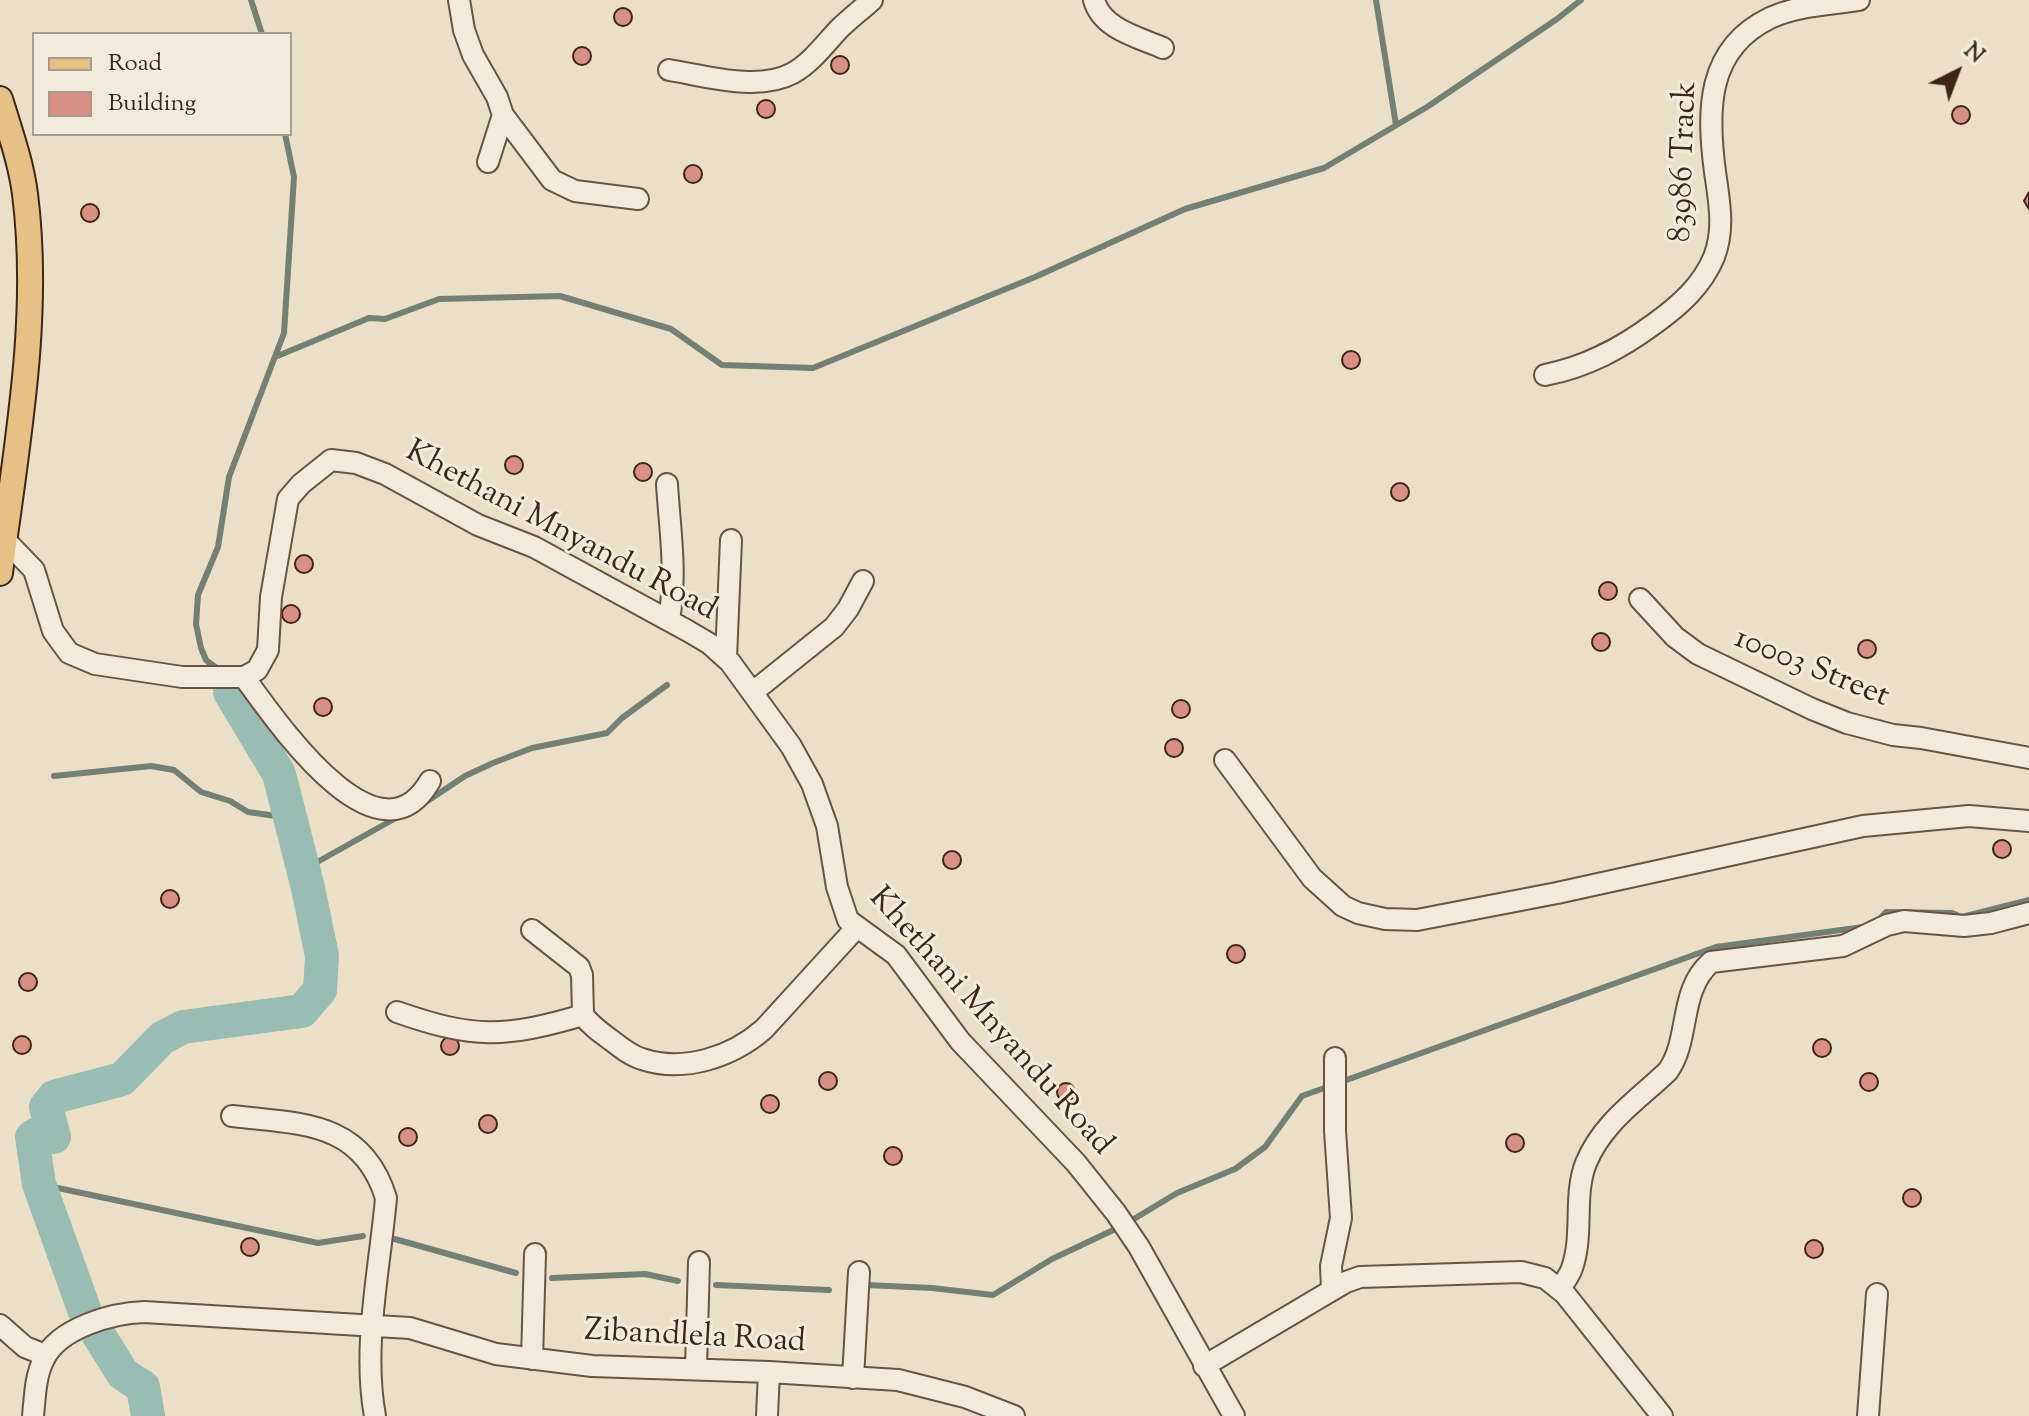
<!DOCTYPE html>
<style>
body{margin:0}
#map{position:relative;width:2029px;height:1416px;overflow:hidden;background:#ebe0c7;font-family:"Sorts Mill Goudy",serif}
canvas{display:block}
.legend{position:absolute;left:32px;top:32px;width:260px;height:104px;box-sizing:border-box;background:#f2ebdb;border:2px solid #aa9c8d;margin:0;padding:10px 14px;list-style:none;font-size:24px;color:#3e2517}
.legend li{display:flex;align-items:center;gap:16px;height:40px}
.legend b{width:40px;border:2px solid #aa9c8d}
.north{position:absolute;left:1917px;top:32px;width:80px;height:80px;-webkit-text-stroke:6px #f2ebdb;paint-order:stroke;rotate:42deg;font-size:22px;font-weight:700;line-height:32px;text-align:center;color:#3e2517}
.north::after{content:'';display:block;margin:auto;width:28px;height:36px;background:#3e2517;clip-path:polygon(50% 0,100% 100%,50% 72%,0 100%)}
</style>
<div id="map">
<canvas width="2029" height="1416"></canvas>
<ul class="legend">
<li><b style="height:10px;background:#e6c084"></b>Road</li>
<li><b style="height:22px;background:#d89084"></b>Building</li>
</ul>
<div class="north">N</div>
</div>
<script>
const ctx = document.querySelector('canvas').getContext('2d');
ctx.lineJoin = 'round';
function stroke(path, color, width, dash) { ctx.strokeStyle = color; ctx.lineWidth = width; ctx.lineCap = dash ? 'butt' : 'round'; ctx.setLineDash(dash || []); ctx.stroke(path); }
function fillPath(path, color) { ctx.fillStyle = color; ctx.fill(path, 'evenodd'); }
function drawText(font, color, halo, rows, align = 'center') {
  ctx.font = font + ' "Sorts Mill Goudy",serif'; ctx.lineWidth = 6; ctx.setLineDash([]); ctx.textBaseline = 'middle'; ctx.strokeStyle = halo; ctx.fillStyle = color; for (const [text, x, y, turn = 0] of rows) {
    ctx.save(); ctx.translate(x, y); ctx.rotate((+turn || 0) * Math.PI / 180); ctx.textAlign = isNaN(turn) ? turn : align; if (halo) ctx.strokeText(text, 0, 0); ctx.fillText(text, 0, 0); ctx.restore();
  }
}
stroke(new Path2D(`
 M251,0L262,34
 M1376,0L1396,125
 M275,357L369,318L385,319L439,299L560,296L671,329L722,365L813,368L1035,277L1185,209L1324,168L1427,107L1557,19L1581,0
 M219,670L206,660L201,648L196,624L198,595L218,547L229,477L284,333L294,177L285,134
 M54,776L151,766L174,770L201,792L230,801L248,812L290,818
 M417,808L465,776L493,763L532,748L607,733L622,718L667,685
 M303,870L403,814
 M1879,920L1886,912L1952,913L1962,917L2029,900
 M39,1184L318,1243L363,1236
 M391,1238L516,1273
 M552,1278L645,1274L678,1281
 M716,1285L829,1290
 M866,1285L932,1288L993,1295L1052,1259L1124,1225L1177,1193L1235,1169L1265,1147L1302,1096L1716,947L1863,927`), '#758074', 6);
stroke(new Path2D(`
 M84,1309L39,1184L32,1137L41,1132L54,1137L46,1107L54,1097L122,1079L162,1038L183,1027L302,1011L320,990L322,956L308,888L279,774L230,692
 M98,1334L123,1374L143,1387L148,1416`), '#99bdb2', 34);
const building = new Path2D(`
 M614 17a9 9 0 1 1 18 0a9 9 0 1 1-18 0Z
 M573 56a9 9 0 1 1 18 0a9 9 0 1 1-18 0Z
 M831 65a9 9 0 1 1 18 0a9 9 0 1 1-18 0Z
 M757 109a9 9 0 1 1 18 0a9 9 0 1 1-18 0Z
 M1952 115a9 9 0 1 1 18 0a9 9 0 1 1-18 0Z
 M684 174a9 9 0 1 1 18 0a9 9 0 1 1-18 0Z
 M2029,192V209L2024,201Z
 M81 213a9 9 0 1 1 18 0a9 9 0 1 1-18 0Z
 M1342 360a9 9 0 1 1 18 0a9 9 0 1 1-18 0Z
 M505 465a9 9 0 1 1 18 0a9 9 0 1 1-18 0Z
 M634 472a9 9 0 1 1 18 0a9 9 0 1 1-18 0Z
 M1391 492a9 9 0 1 1 18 0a9 9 0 1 1-18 0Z
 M295 564a9 9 0 1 1 18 0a9 9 0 1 1-18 0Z
 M1599 591a9 9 0 1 1 18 0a9 9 0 1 1-18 0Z
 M282 614a9 9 0 1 1 18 0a9 9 0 1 1-18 0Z
 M1592 642a9 9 0 1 1 18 0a9 9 0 1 1-18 0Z
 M1858 649a9 9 0 1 1 18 0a9 9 0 1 1-18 0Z
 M314 707a9 9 0 1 1 18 0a9 9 0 1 1-18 0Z
 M1172 709a9 9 0 1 1 18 0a9 9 0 1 1-18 0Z
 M1165 748a9 9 0 1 1 18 0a9 9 0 1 1-18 0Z
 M1993 849a9 9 0 1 1 18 0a9 9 0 1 1-18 0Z
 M943 860a9 9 0 1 1 18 0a9 9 0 1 1-18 0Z
 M161 899a9 9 0 1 1 18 0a9 9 0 1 1-18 0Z
 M1227 954a9 9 0 1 1 18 0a9 9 0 1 1-18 0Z
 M19 982a9 9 0 1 1 18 0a9 9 0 1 1-18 0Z
 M13 1045a9 9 0 1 1 18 0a9 9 0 1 1-18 0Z
 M441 1046a9 9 0 1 1 18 0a9 9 0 1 1-18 0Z
 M1813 1048a9 9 0 1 1 18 0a9 9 0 1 1-18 0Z
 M819 1081a9 9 0 1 1 18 0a9 9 0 1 1-18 0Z
 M1860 1082a9 9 0 1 1 18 0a9 9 0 1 1-18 0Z
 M1057 1092a9 9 0 1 1 18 0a9 9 0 1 1-18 0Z
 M761 1104a9 9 0 1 1 18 0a9 9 0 1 1-18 0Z
 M479 1124a9 9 0 1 1 18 0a9 9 0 1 1-18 0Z
 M399 1137a9 9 0 1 1 18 0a9 9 0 1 1-18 0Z
 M1506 1143a9 9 0 1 1 18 0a9 9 0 1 1-18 0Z
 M884 1156a9 9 0 1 1 18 0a9 9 0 1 1-18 0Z
 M1903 1198a9 9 0 1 1 18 0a9 9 0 1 1-18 0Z
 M241 1247a9 9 0 1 1 18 0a9 9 0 1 1-18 0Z
 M1805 1249a9 9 0 1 1 18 0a9 9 0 1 1-18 0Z`);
fillPath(building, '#d89084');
stroke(building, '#3e2517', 2);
const minor = new Path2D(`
 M459,0L464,30L473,55L497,97L503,115L488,162
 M1094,0C1102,29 1138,37 1163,48
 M669,70C706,76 758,92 793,73C811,63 825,44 839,29C849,19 861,10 872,0
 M503,115L552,180L575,191L638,199
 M1545,375C1586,367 1620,349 1654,324C1679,306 1702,286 1714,257C1725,229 1719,200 1715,172C1707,111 1706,49 1770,18C1798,5 1829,5 1859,0
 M667,484C670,533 677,571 669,620
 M5,540L34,570L53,631L69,653L95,664L182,677H244L257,670L268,650L271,597L288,499L301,484L331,460L356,463L385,474L478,525L534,547L688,631L710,644L730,662L791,746L812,784L827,826L837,887L848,920L896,955L960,1041L1076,1163L1116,1213L1139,1247L1234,1416
 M1640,599L1675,637L1698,654L1812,709L1847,723L1893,735L1921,738L2029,758
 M726,658L731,540
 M244,677C275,719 378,872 430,781
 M753,692L834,627L848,609L863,581
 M1225,760L1312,878L1343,906L1358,913L1385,919L1417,920L1557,893L1863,826L1969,816L2029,821
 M532,930L579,967L582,975L583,1015C590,1025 600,1032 611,1040C620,1047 631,1056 642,1059C684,1073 732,1057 764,1029L857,927
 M397,1012C474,1039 505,1038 583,1015
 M232,1116C299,1124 362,1120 386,1198C380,1267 362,1347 375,1416
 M1560,1289C1564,1282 1570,1275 1572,1268C1584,1234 1573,1196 1586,1163C1603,1122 1638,1100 1668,1071C1691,1038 1678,991 1711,962L1843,946L1887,925L1904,921L1964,926L1991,923L2029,913
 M1332,1290L1331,1266L1341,1218L1335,1131V1058
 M0,1325L25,1347L45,1355
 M532,1359L535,1254
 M1204,1366L1346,1282L1360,1277L1521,1272L1545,1278L1565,1294L1662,1416
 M696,1368L699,1262
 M853,1378L859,1272
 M33,1416C35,1398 35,1376 44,1359C59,1328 112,1313 144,1312L410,1328L496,1354L592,1366L769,1372L898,1380L965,1397L1014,1416
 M767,1416L769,1372
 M1868,1416L1877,1294`);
const major = new Path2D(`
 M0,99C9,129 21,162 25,194C41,319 16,448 0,573`);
stroke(minor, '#695443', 24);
stroke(major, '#3e2517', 28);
stroke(minor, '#f2ebdb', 20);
stroke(major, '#e6c084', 24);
drawText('32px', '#3e2517', '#f2ebdb', [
 ["83986 Track",1686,162,-88],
 ["Khethani Mnyandu Road",560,533,28],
 ["10003 Street",1811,670,22],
 ["Khethani Mnyandu Road",989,1023,48],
 ["Zibandlela Road",695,1339,3]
]);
</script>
